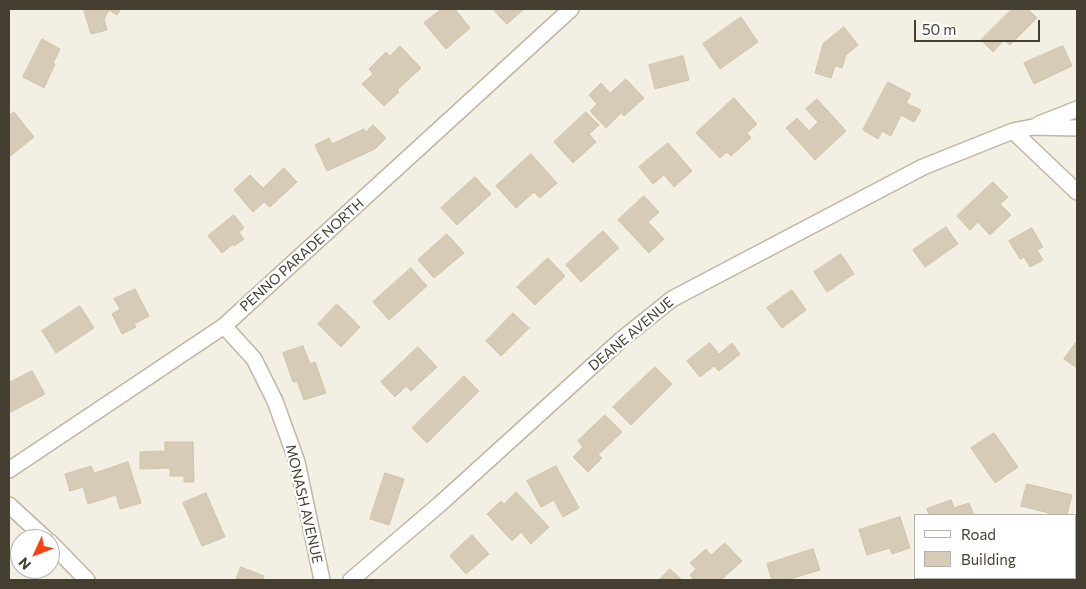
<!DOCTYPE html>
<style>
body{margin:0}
#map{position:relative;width:1086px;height:589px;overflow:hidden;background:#f3efe2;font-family:Commissioner,sans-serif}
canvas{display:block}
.frame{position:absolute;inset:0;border:10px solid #453f32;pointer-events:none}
.legend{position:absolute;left:914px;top:514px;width:162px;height:65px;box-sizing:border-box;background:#fff;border:1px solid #b5b2ad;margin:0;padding:6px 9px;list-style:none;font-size:15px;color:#453f32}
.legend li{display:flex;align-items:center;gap:10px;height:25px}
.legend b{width:25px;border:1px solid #b5b2ad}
.north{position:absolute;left:10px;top:529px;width:50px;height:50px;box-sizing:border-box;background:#fff;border:1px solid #b5b2ad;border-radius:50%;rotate:227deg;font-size:14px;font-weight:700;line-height:20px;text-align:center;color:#453f32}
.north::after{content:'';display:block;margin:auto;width:18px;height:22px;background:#ff400d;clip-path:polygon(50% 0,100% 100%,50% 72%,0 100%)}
.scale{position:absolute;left:914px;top:20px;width:126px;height:22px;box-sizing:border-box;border:2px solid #453f32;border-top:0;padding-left:6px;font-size:15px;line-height:18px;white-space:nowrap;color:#453f32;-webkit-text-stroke:4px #fff;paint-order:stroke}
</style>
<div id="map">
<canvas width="1086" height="589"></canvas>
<div class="frame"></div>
<ul class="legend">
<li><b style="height:6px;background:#fff"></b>Road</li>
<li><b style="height:14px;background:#d5cbb7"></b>Building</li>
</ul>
<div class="north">N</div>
<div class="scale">50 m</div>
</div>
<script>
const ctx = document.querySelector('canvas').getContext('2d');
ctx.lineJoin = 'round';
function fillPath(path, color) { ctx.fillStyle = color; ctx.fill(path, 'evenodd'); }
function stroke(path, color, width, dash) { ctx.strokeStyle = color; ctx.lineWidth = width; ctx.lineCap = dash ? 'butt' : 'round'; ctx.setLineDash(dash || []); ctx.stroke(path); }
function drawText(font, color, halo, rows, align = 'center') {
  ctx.font = font + ' Commissioner,sans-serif'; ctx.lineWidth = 4.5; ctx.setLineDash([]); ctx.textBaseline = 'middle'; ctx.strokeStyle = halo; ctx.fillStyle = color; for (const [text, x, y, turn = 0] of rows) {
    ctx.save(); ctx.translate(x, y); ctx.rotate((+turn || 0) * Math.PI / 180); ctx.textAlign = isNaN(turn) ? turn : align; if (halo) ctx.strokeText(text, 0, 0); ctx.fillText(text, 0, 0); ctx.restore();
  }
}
const building = new Path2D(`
 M85,9H121L117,15L109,10L104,19L107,30L91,34L84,11Z
 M442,9H455L470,28L446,49L424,23Z
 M493,9H524L507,24Z
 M1012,9H1028L1037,18L1010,45L1004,40L993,52L981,40Z
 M741,17L758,42L720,69L703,44Z
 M844,27L858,45L846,55L842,68L835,66L831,78L815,73L823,44Z
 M42,39L60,49L53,63L55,64L44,88L23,77Z
 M400,46L421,68L397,90L399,92L384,106L362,84L373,74L369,69L386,52L390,56Z
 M1063,46L1072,66L1034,84L1024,63Z
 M683,56L689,80L655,89L649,65Z
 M626,79L644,98L624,116L621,113L606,128L590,111L597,104L589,95L601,83L610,93Z
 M888,82L911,94L906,103L921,110L914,122L901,115L891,136L882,131L878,139L863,130Z
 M734,98L757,124L747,133L751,138L731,156L727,152L720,158L696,133Z
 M817,99L846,131L815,160L786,128L797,118L809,131L818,122L806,109Z
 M14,112L34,137L9,157V116Z
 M586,112L599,125L589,134L596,142L573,163L554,142Z
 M373,125L386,138L375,149L327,171L315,145L329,138L332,144L364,129L366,132Z
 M668,143L692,171L674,187L664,175L653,184L639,167Z
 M531,154L557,183L540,198L534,192L516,208L496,186Z
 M284,168L297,182L270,207L264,202L253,212L234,190L250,175L263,188Z
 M475,177L491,194L457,225L441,208Z
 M993,182L1008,197L1000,204L1011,215L990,235L978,222L970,230L957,216Z
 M644,196L659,212L648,222L664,239L649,253L618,220Z
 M234,215L244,228L239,232L244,239L234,246L233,244L222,253L208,236Z
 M946,227L958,244L925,267L913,250Z
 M1032,228L1043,247L1037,250L1043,260L1030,267L1024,257L1020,259L1009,241Z
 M603,231L619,248L581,282L566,265Z
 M447,234L464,253L434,278L418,260Z
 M841,254L854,274L827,292L814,272Z
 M548,258L565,276L535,305L517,287Z
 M411,268L427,286L389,320L373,302Z
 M135,289L149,316L134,324L136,327L122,334L112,314L120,309L114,299Z
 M792,290L806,310L782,328L767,308Z
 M337,304L360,327L341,347L318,324Z
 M80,306L94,328L56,353L42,331Z
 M513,313L529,328L501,356L486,341Z
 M1077,341V368L1064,359Z
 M710,343L719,354L732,343L740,354L719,371L714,366L700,377L687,361Z
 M303,346L310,364L315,362L326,393L304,400L297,381L293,382L283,353Z
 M418,347L437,367L411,391L406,386L395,397L381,382Z
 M655,367L672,384L631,425L613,407Z
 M32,371L45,394L11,412L9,408V383Z
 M464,376L479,391L427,443L412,428Z
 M605,415L622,432L598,455L602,458L588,472L573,457L583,447L578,441Z
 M994,433L1018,467L995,483L971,448Z
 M165,442H193L194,482H184V476H170V468L140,469V452L165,451Z
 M128,462L141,503L120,509L116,495L88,504L83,487L70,491L65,474L91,466L94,473Z
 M556,466L579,508L563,517L554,500L541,507L527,481Z
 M385,473L404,479L389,525L370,519Z
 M1027,484L1072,495L1067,515H1057L1021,506Z
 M516,492L549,527L531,544L521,532L512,541L487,514L501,501L504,504Z
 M206,493L225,537L202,546L183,503Z
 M951,500L954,508L969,503L974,515H929L927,509Z
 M900,517L910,548L892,554L890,548L867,555L859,530Z
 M472,535L489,554L466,574L450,556Z
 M725,543L742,561L721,580H694L690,575L696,569L690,563L706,549L711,555Z
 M813,549L820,570L787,580H772L767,564Z
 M241,567L264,576L262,580H236Z
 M670,569L682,580H659Z`);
fillPath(building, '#d5cbb7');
stroke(building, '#d1c4a9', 1);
const minor = new Path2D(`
 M1039,124L1077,109
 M1013,131L1077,192
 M224,326L254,359L275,401L297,462L322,580
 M9,470L224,326L571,9
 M9,505L46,539
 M50,542L87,580
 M1070,578L1077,580
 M351,580L440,504L622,339L672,299L923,167L1013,131L1033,127L1077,128
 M942,580L945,578
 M998,580L1010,578`);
stroke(minor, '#bfb7a4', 18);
stroke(minor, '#fff', 15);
drawText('14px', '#453f32', '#fff', [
 ["PENNO PARADE NORTH",302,255,-42],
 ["DEANE AVENUE",631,334,-40],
 ["MONASH AVENUE",304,504,77]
]);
</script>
